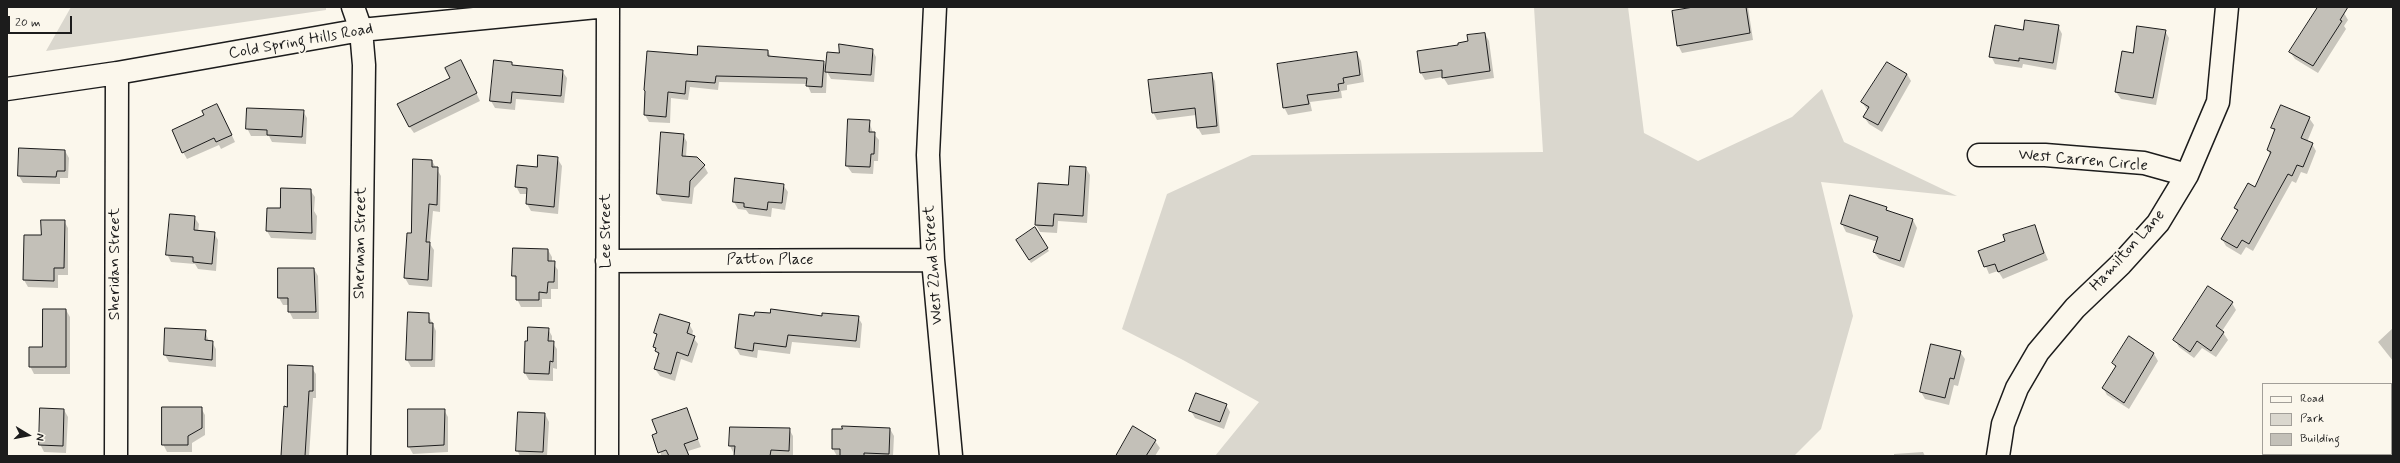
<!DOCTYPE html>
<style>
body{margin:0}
#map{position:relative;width:2400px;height:463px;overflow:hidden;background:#fbf7ec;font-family:Mynerve,sans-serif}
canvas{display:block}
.frame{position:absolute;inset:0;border:8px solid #1c1c1c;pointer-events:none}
.legend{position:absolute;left:2262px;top:383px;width:130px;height:72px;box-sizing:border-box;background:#fbf7ec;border:1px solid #a29f99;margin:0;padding:5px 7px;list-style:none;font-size:12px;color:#1c1c1c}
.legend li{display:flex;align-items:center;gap:8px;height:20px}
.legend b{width:20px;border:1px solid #a29f99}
.north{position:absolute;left:8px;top:415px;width:40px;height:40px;-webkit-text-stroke:3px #fbf7ec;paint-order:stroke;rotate:100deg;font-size:11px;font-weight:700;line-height:16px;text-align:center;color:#1c1c1c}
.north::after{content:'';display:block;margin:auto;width:14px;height:18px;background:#1c1c1c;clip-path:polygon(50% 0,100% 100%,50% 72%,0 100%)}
.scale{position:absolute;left:8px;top:16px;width:64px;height:18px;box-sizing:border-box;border:2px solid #1c1c1c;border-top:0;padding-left:5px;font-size:12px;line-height:14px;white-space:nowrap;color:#1c1c1c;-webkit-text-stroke:3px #fbf7ec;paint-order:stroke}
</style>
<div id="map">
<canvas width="2400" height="463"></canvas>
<div class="frame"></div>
<ul class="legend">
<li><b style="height:5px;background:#fbf7ec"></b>Road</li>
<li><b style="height:11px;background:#dad7ce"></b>Park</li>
<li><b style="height:11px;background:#c3c0b8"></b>Building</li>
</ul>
<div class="north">N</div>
<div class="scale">20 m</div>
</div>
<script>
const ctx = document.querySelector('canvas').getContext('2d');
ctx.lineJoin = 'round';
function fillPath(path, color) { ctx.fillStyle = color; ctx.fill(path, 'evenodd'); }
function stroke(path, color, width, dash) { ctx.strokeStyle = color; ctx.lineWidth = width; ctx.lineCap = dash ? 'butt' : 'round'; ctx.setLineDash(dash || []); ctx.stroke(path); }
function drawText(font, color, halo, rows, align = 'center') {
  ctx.font = font + ' Mynerve,sans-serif'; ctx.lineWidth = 3.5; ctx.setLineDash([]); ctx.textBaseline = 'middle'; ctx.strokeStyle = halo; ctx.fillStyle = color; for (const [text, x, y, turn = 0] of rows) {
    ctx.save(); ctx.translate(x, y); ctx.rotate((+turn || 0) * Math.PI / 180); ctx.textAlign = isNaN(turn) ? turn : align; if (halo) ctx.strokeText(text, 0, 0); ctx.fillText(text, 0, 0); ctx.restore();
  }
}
fillPath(new Path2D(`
 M71,7H326V10L46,51Z
 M1534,7H1628L1644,133L1698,161L1792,117L1822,89L1844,142L1957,196L1821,182L1853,316L1821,429L1794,456H1215L1259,402L1183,360L1122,329L1167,194L1252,155L1543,152Z`), '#dad7ce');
fillPath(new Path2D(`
 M1700,7H1748L1753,40L1682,53L1678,45Z
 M2319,7H2335L2344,13L2348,20L2344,26L2346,29L2318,73L2295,59L2290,52Z
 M2058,26L2062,34L2056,70L2023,64L2022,68L1995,64L1991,56L2024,31Z
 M2165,31L2169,38L2156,105L2121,99L2116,92Z
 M1485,34L1489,41L1494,78L1448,85L1443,77L1425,80L1421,73L1460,46Z
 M872,50L876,57L874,82L831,79L827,72L826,93H811L807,84L719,82L718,90L690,87L688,100L671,98L670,123L649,122L645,115L646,93L698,56L768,51L771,57L823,61L827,68L840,54Z
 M1357,53L1361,61L1364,82L1347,85V90L1341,91L1342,98L1310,102L1312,111L1288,115L1284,107Z
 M511,63L513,66L562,71L567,78L564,103L516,99L515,110L495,108L491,101Z
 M465,69L480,101L414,133L409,126L451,79Z
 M1211,74L1215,81L1220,133L1202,135L1198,128L1196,115L1157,120L1153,112Z
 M1907,74L1911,81L1882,132L1869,124L1864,117L1868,111L1862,102Z
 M303,111L307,118L306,144L272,142L269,136H251L247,128Z
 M221,112L235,142L221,149L219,145L187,159L183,152Z
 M2309,118L2314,125L2307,142L2312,144L2316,151L2307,174L2301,172L2296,183L2292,181L2253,251L2246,247L2241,255L2226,246L2222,239L2238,212L2235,208L2256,189L2270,155L2268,150L2275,132L2272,128Z
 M869,121L873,133L879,140L878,161H874L873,174L852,173L847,166Z
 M662,134L683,135L687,142L686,157L704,166L708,173L694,188L692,204L662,201L658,194Z
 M20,149L65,151L69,158L68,178H60V184L23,183L19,176Z
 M557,158L562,166L558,214L531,211L527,204L528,194H520L516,186L538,168Z
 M432,161L441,176L440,212L433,211L430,244L434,250L432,287L409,285L405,278Z
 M1086,168L1090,175L1087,223L1058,221L1057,233L1040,232L1036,225Z
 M783,185L788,192L785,210L772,208L771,217L749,214L746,210L738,209L734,202Z
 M310,190L315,197L314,211L317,216L316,240L271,238L267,231L281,209Z
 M1851,196L1886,208L1889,213L1913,220L1917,228L1904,268L1879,259L1874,252L1878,242L1846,232L1842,224Z
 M194,217L199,224L198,232L214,233L218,240L216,271L198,269L195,264L171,262L167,254Z
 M64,221L68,228V275H58V288L28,287L24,280L25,236H42Z
 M2034,226L2048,260L2003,279L1998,271L1989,274L1980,252L2006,242Z
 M1035,229L1049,251L1031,263L1017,240Z
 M548,250L552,257V262L558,270V289H551V299H542V307H521L517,299V282L513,275Z
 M314,269L318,276L319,319H293L289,311V305H283L279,298Z
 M2232,303L2236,310L2222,331L2228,340L2216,357L2202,348L2194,358L2179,347L2175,340Z
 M66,310L70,317V374H34L30,366Z
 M428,314L436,331L435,367H411L407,360Z
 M660,315L689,324L693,331L692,336L698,344L692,363L681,359L675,381L660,376L655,369L659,356L654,347L657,337L655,333Z
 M755,317H858L862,324L860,348L792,342L790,354L758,350L757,358L740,355L736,348Z
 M2393,328V361L2378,342Z
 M548,329L552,336V342L557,349V369L553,368V381L529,380L525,373Z
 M205,331L209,342H212L216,349V367L169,362L165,355Z
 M1960,352L1965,359L1958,386L1954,385L1949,405L1925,399L1921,392Z
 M2154,354L2158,361L2129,409L2107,395L2103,388L2116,368L2113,363Z
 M311,367L316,374V398H313L309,456H282L288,408Z
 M1226,405L1230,412L1224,429L1195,418L1191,411Z
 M201,408L205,415V435L192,443V452H167L163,444Z
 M686,409L701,447L688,451L689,456H661L659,434Z
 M64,410L68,417L66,453L44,452L40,444Z
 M444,410L448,417V452L413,454L409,447Z
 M545,414L549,422L547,456H520L517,450Z
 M789,429L793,436V456H735L730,446Z
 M890,429L894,436L893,456H837L833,449Z
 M1155,441L1160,448L1155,456H1115L1117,453Z
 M1923,452L1925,456H1894V454Z`), '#0003');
const building = new Path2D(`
 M1694,7H1746L1750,33L1677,46L1672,11Z
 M2318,7H2348L2340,20L2342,21L2313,66L2289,52Z
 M2025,20L2059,25L2053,63L2019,58V61L1989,57L1995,25L2023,30Z
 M2137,26L2166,30L2153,98L2115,92L2122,51L2133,53Z
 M1485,33L1490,71L1442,78V70L1420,73L1417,51L1458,45V43L1468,41L1467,35Z
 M839,44L873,49L871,75L825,72L827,52L839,53Z
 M698,46L768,50V56L824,61L822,87L806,86L807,78L716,76L715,83L686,81L685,94L668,92L666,117L644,115L645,91L644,90L647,51L697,55Z
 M1357,52L1360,75L1343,78L1344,83L1338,84L1339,91L1307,95L1309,104L1283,108L1277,64Z
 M461,60L477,93L409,127L397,104L450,78L445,68Z
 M494,60L512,62V65L563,70L561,96L512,92L511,103L490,101Z
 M1887,62L1907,74L1878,125L1863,117L1869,107L1861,102Z
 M1212,73L1217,126L1197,128L1195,108L1152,113L1148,80Z
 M217,104L232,135L216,142L214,138L182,153L172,130L204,115L202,111Z
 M2281,105L2310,117L2301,138L2313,143L2303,167L2297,165L2292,176L2288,174L2249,244L2242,240L2237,248L2221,239L2238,210L2234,208L2248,183L2255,187L2271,152L2267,150L2275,129L2271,128Z
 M247,108L304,110L302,137L267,135V130L246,129Z
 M848,119L870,120L869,132H875L874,154H871L870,167L846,166Z
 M661,132L684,134L682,156L697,157L705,165L690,181L689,197L657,194Z
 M19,148L65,150V171H57L56,177L18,176Z
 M538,155L558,157L554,207L526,204L527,188L515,187L517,165L537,167Z
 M413,159L432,160V167H438L437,205L429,204L426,242H430L428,280L404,278L407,233H411Z
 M1070,166L1086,167L1083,216L1054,214L1053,226L1035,225L1038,183L1068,185Z
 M735,178L784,184L782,203L768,202L767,210L744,207V203L733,202Z
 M281,188L311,189L312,233L266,231L267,208H280Z
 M1850,195L1887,207L1886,210L1913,219L1900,261L1873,252L1878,237L1841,224Z
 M170,214L195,216L194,230L215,232L212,264L193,262V257L166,255Z
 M41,220H65L64,268H54V281L23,280L24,235H41Z
 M2035,225L2044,253L1998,272L1995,264L1984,267L1978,251L2005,241L2003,235Z
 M1035,227L1048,248L1029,260L1016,240Z
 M513,248L548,249V261H555L554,282H548L547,293L539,292V300H516V276H512Z
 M278,268H314L316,312H288V298H278Z
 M2208,286L2233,302L2216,326L2224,332L2211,351L2197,341L2190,352L2173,340Z
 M43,309H66V367H29V347H42Z
 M771,309L822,316V313L859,316L856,341L788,335L786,347L754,343L753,351L735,348L739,314L754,316L755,312L770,313Z
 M408,312L429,313V323H433L432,360H406Z
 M660,314L690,323L687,333L695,336L688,356L677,352L671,374L654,369L659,353L655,351L656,348L653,347L657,334L654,333Z
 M528,327L549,328L548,341H554L553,362L550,361L549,374L524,373L525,341H527Z
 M165,328L206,330L205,340L213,341L212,360L164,355Z
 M2129,336L2154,353L2124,403L2102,388L2116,366L2112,363Z
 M1931,344L1961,351L1954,379L1950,378L1945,398L1920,392Z
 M288,365L313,366V391H309L305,456H281L284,406L287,407Z
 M1196,393L1227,404L1220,422L1189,411Z
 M162,407H202V428L188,436V445H162Z
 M40,408L64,409L63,446L39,445Z
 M687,408L698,439L684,444L689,456H669L666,450L658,453L652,435L657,433L652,420Z
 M408,409H445L444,445L408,447Z
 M518,412L545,413L543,452L516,451Z
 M842,426L890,428L889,454L864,453V456H840V449H832V429H842Z
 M1133,426L1156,440L1146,456H1116Z
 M730,427L790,428L789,451L771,450L770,456H734L735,446H729Z`);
fillPath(building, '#c3c0b8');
stroke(building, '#1c1c1c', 1);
const minor = new Path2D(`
 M353,7L361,30L364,65L359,456
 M935,7L928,155L933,260L951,456
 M7,89L117,73L361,30L597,7
 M1979,155H2045L2144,163L2187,175
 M607,261L933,260
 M116,456L117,73
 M607,456L608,7
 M1998,456L2003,424L2017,388L2038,352L2075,308L2121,264L2158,223L2187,175L2218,102L2227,7`);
stroke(minor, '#1c1c1c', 25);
stroke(minor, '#fbf7ec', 22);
drawText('16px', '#1c1c1c', '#fbf7ec', [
 ["Cold Spring Hills Road",301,42,-10],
 ["West Carren Circle",2083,161,5],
 ["Lee Street",607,231,-90],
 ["Sherman Street",361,243,-89],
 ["Hamilton Lane",2128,251,-48],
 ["Patton Place",770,261],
 ["Sheridan Street",116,264,-90],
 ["West 22nd Street",934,265,-94]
]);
</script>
